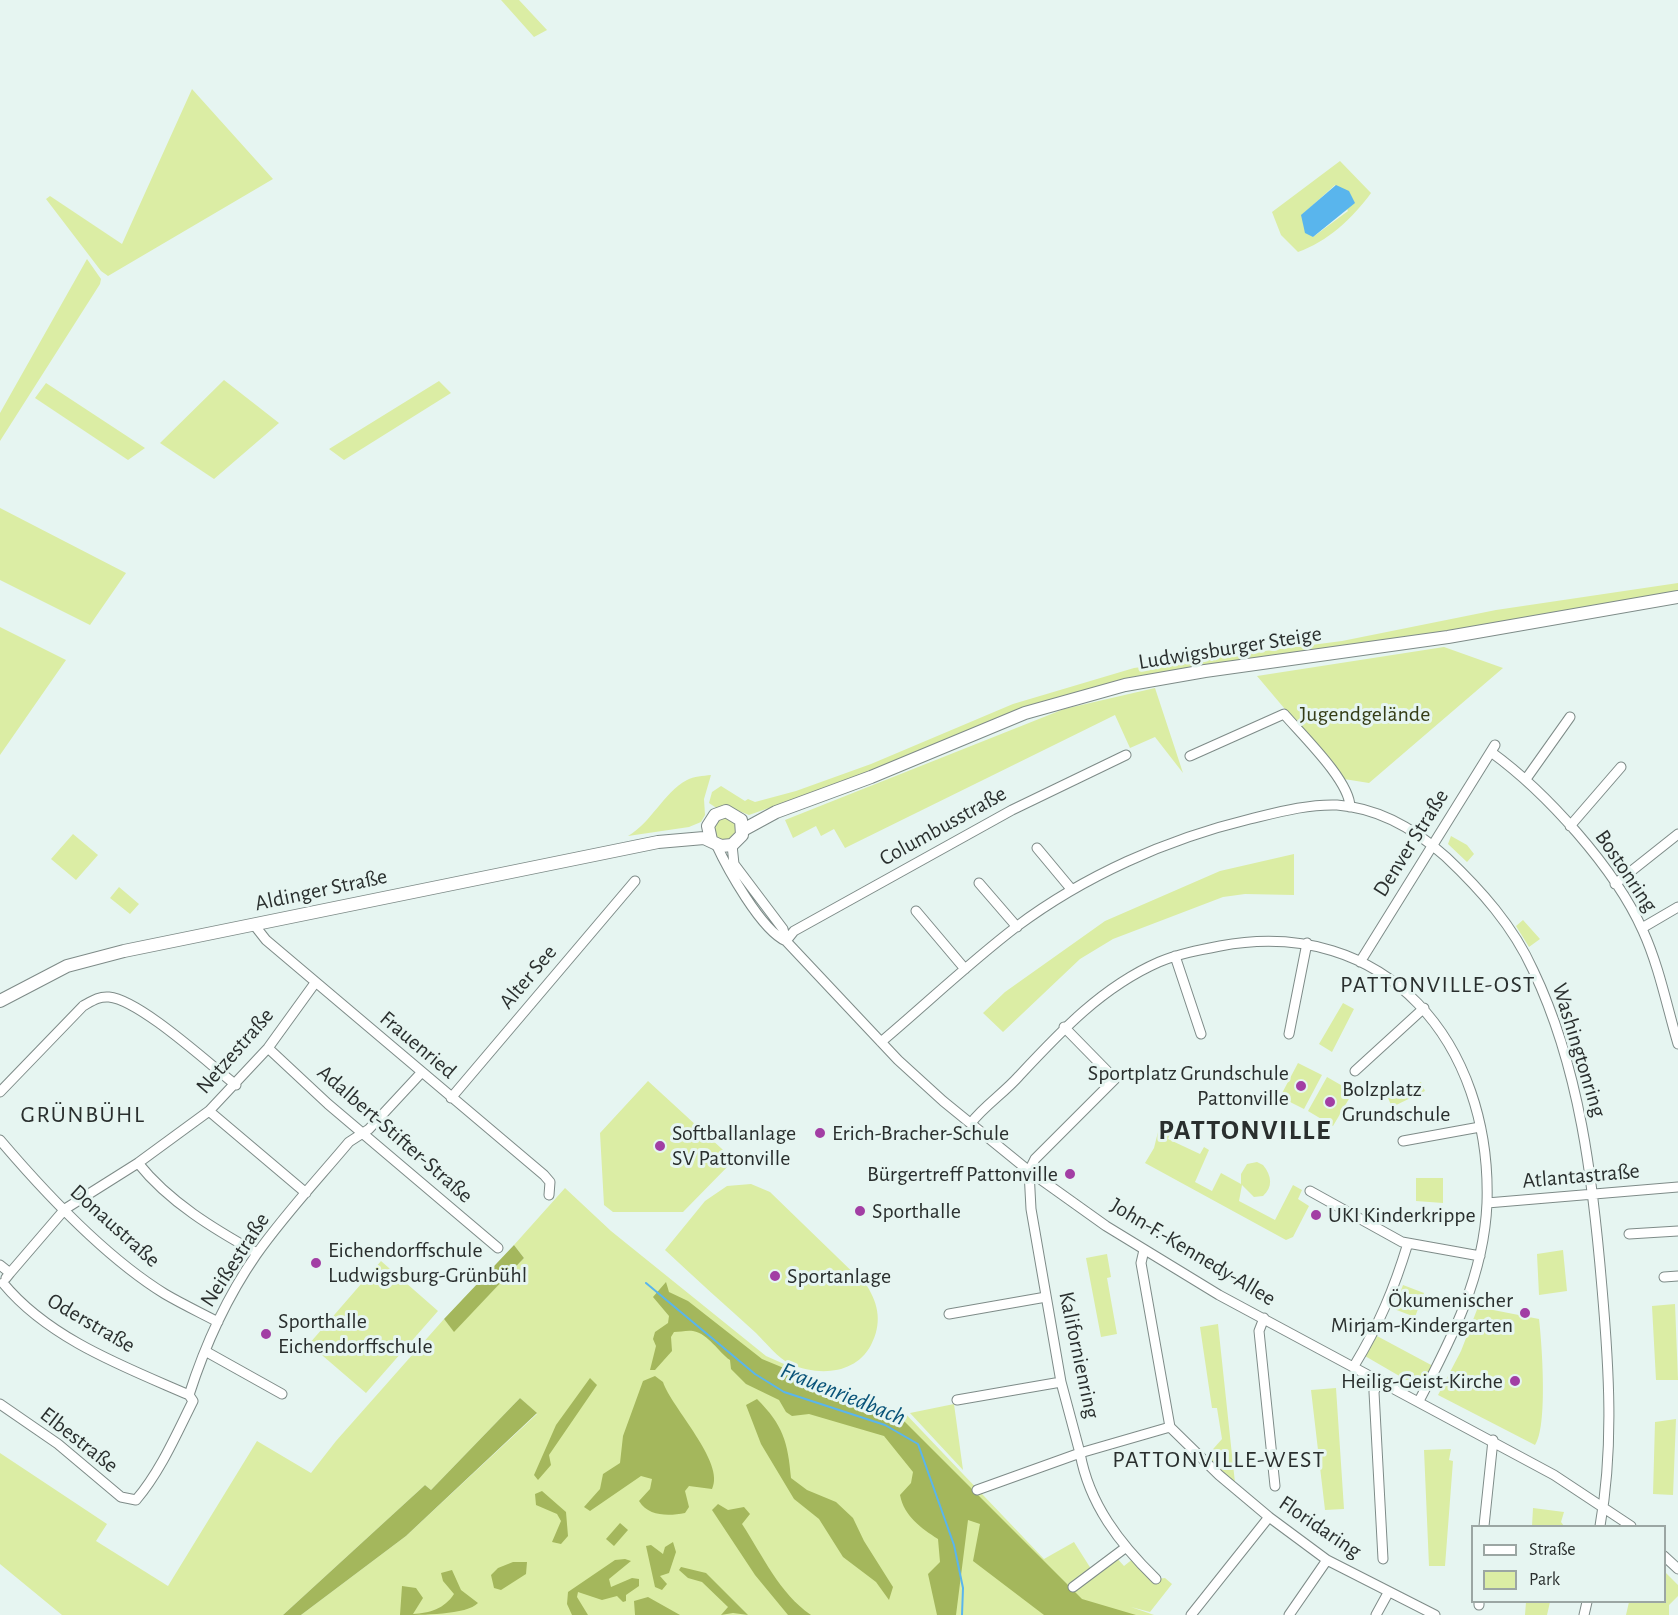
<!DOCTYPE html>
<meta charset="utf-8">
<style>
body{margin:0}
#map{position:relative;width:1678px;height:1615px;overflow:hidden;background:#e6f5f1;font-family:"Alegreya Sans",sans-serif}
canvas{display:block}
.legend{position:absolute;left:1471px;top:1525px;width:195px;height:78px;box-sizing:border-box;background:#e6f5f1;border:2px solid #9ba6a3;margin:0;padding:8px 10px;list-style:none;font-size:18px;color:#2a2f2e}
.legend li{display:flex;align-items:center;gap:12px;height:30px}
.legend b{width:30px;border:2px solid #9ba6a3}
</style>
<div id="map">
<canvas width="1678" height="1615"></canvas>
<ul class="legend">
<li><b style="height:8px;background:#fff"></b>Straße</li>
<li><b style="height:16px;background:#dbeda4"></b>Park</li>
</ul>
</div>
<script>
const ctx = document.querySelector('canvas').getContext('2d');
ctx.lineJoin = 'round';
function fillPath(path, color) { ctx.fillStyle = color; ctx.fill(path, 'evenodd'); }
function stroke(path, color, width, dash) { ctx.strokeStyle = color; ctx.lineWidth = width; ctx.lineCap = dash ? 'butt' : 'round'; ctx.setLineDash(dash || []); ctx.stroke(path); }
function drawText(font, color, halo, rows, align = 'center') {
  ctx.font = font + ' "Alegreya Sans",sans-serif'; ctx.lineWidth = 6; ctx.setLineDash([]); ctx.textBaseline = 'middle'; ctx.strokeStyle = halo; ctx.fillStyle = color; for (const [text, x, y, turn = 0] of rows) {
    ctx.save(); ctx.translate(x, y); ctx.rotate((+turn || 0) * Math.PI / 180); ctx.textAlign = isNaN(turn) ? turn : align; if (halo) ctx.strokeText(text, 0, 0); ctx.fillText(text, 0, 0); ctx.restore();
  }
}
fillPath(new Path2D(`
 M501,0H519L547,30L534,37Z
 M192,89L273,179L108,276L101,271L46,199L50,196L122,244Z
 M1340,161L1371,193C1353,218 1327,242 1298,252L1281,235L1272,212ZM1335,185L1348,211L1313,237L1302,215Z
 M87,259L101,279L100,284L0,441V413Z
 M224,380L279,423L214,479L160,443Z
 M439,381L451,393L344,460L329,449Z
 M46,383L145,448L128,460L35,398Z
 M0,508L126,573L90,625L0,580Z
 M1678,583V595L1124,682L749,815L734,809H718L709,803L712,792L721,786L745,801L748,799L755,802L796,791L871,764L1013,704L1134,668L1342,641L1496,610Z
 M0,627L66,660L0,755Z
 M1444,647L1503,668L1369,783L1344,779L1257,676Z
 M1155,688L1183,773L1155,737L1130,748L1115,715L845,848L834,829L821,836L816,826L793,838L785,820L1064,709Z
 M711,775L704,799L705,815L701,822L689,827L628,836C652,822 663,793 687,780C694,776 703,776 711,775Z
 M713 829a12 12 0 1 1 24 0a12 12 0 1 1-24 0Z
 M73,834L98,855L76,880L51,859Z
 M1451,836L1467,845L1474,854L1467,862L1448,844Z
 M1294,854V895L1245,894L1223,897L1113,939L1080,959L1003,1032L983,1013L1005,992L1105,921L1220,871Z
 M119,887L139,904L130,914L110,898Z
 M1523,920L1540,939L1529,947L1516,926Z
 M1343,1003L1354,1009L1332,1052L1319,1044Z
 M1298,1063L1322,1075L1304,1109L1280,1097Z
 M1327,1077L1353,1092L1333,1126L1308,1111Z
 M648,1081L734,1160L683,1212H613L604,1205L600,1133Z
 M1421,1082L1425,1091L1392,1107L1388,1098Z
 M1159,1128L1171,1131L1168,1139L1200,1154L1204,1147L1209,1150L1195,1182L1212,1191L1221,1173L1241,1184V1174L1247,1164L1257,1162L1263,1165C1272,1176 1273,1187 1263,1196L1254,1197L1242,1185L1239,1201L1275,1220L1293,1185L1302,1190L1298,1199L1309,1206L1293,1237L1286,1240L1145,1163L1154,1148Z
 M1416,1178H1443V1203L1416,1201Z
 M751,1184L770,1192L867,1286C879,1305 882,1324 871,1345C855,1375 818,1376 790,1364C778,1358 766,1343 756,1333C726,1306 695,1278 665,1250L705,1201L727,1186Z
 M565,1188L611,1231L766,1356L856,1396L889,1409L902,1410L1044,1559L1074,1542L1093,1572L1115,1556L1124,1566L1134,1558L1156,1579L1165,1578L1172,1584L1150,1612L1131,1607L1154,1615H301L406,1536L537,1414L520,1398L431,1490L425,1485L283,1615H62L0,1564V1453L107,1524L96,1541L168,1586L257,1441L311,1473L336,1441L444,1319L454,1331L524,1258L514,1245Z
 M1563,1250L1567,1291L1539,1295L1537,1254Z
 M1107,1254L1111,1277L1107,1278L1117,1334L1101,1337L1086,1258Z
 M381,1261L438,1311L366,1393L309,1344Z
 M1403,1285L1424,1293L1415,1317L1394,1309Z
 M1675,1304L1678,1380H1656L1652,1306Z
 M1478,1307L1539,1319C1542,1344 1548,1427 1535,1445L1438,1395L1461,1351Z
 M1218,1324L1235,1483L1206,1457L1222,1439L1217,1408H1212L1200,1327Z
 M1377,1336L1433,1366L1420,1388L1365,1356Z
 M1336,1388L1344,1509L1325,1510L1311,1390Z
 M954,1404L963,1470L910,1413Z
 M1676,1419L1673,1495L1653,1494L1655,1422Z
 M1451,1449L1449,1460L1453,1461L1445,1566H1429L1424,1450Z
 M1533,1508L1564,1512L1561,1522L1564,1526H1532Z
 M1665,1572L1678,1585V1596L1669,1605V1615H1626L1629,1602H1664Z
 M1526,1602H1550L1547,1615H1525Z`), '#dbeda4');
fillPath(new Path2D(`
 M514,1245L524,1258L454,1332L444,1319Z
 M666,1282L669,1292L688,1301L762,1359L854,1397L869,1406L896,1413L1082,1599L1136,1615H1044L973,1561L980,1524L968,1520L956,1615H937L928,1574L940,1562L938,1539C921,1528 904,1516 900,1495L911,1483L913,1472L884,1436L809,1414L792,1416L786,1412L779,1400L746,1384L731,1369L730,1360C718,1352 709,1334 693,1331C687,1330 680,1332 674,1332L671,1337L672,1351L655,1370H650L656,1346L653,1339L655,1332L668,1323L669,1316L653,1297Z
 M655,1376L663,1382C671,1407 726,1463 712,1489L689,1486L685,1491L689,1507L685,1513C669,1516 649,1517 639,1501L650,1489L652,1479L641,1476L590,1511L584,1507L600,1489L603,1474L620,1463L623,1436L643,1381Z
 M590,1378L597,1385L549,1455L551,1465L538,1480L534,1475L556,1425Z
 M520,1398L537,1413L406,1536L301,1615H283L425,1485L431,1490Z
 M757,1399C783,1425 788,1442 791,1478L807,1490L836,1502L853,1518L864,1541L893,1587L889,1600L876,1582L843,1557L819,1519L794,1499L761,1444L746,1405Z
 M542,1491L566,1512L568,1536L561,1544L552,1542L561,1521L557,1514L536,1505L535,1494Z
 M718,1504L728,1510L744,1507L750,1514L742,1524C763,1556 779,1593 811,1615H788L755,1575L712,1510Z
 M620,1523L628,1530L614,1546L606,1539Z
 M673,1542L676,1552L669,1573L660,1576L667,1584L662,1590L655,1587L646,1546L651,1545L663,1554L665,1547Z
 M625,1559L631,1561L609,1579L611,1587L632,1578L639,1579V1586L626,1595V1601L623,1602L617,1596L602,1600L578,1592L577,1597L588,1615H572L567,1604L568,1592L615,1560Z
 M513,1562H527L526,1574L501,1590L494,1588L491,1575L498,1568Z
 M681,1567L706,1573L748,1615L733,1613L721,1615L728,1607L702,1582L688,1578L679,1570Z
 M452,1570L461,1590L478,1603C467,1615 421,1615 400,1615L402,1586L416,1588L423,1598L413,1614C430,1613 444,1609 454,1594L443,1581L441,1573Z
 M648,1597L680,1615H635L634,1601Z`), '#a4b75c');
fillPath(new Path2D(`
 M1336,185L1349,191L1355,203L1313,237L1305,233L1301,215Z`), '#59b5ed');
stroke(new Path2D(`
 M646,1283L755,1374L784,1392L885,1425L918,1444L954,1545L963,1588L962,1615`), '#59b5ed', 2);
const minor = new Path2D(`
 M1491,752C1546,792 1615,868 1643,931C1659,966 1667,1007 1678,1044
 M1190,756L1284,714C1302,735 1350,781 1350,807
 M1526,779L1570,717
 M1570,826L1621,767
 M716,844C727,868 761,930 786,941L898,1060L943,1101L1029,1171L1106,1226L1219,1295L1554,1475L1631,1526
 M732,845L734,864L783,929L786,941
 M1037,848L1072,890
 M979,883L1017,927
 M1615,884L1678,834
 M916,911L965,969
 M255,926L266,940L544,1175L550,1182L549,1195
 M1642,928L1678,907
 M786,941L794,931L1012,810L1126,755
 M1175,956L1201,1034
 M1360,962L1495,745
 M1064,1027L1115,1079L1035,1159L1029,1171L1031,1209L1061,1382L1080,1453L1170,1427
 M1289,1034L1307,943
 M881,1042C926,1004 969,963 1016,927C1084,876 1167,839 1250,819C1279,812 1308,804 1337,805C1379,808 1416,830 1446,857C1481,890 1513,926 1533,970C1580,1068 1593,1181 1602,1288C1609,1368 1614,1448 1600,1526
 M268,1048L328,1104L498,1248
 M1355,1071L1424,1008
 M0,1092L83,1006C92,1001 99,996 109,997C140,1000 209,1064 236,1085
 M451,1098L635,881
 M209,1111L306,1193
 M971,1123C984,1106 1004,1093 1019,1076C1061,1031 1102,987 1159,962C1178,954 1199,950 1220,946C1386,915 1492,1044 1487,1203C1484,1276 1452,1338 1419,1401
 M0,1140C46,1194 105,1257 165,1294C182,1304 201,1313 218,1322
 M1403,1141L1480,1127
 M138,1163C169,1202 214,1229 257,1253
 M1310,1191L1402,1242L1480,1256
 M1487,1203L1678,1187
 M1629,1234L1678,1231
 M1144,1250L1141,1263L1170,1427L1219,1475L1269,1517L1327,1560L1435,1615
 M0,1265L10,1273L6,1278
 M10,1273L65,1209L138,1163L209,1111L268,1048L315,983
 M1664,1277L1678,1276
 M3,1283C49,1339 125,1367 189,1395
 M949,1314L1046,1297
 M1264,1318L1259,1331L1275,1486
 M205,1351L282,1394
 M1354,1366C1379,1325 1394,1289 1408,1243
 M1379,1379L1374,1392L1383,1559
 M957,1400L1061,1382
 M0,1404L58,1444L121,1497L136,1500C160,1472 176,1435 193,1401L189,1395C205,1345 227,1297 256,1255C284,1215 318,1179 349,1142L369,1129L421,1073
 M977,1490L1080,1453C1089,1504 1120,1544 1156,1579
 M1484,1526L1493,1440
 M1664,1556L1678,1569
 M1073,1587L1125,1548
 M1479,1605V1602
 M1191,1615L1269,1517
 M1289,1615L1327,1560
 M1376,1615L1388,1593
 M1584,1615L1587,1602`);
const secondary = new Path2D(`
 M743,830L776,812L871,777L1025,713L1125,685L1205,671L1448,637L1678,597
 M0,1001L67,966L124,951L658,842L704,838L721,846L732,845L742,835L741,820L726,811L715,815L708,826L711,840`);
stroke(minor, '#7e8b88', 11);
stroke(secondary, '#7e8b88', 14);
stroke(minor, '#fff', 9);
stroke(secondary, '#fff', 12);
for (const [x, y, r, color] of [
 [1301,1086,6,"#a23ea4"],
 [1330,1102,6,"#a23ea4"],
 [820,1133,6,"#a23ea4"],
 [660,1146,6,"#a23ea4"],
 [1070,1174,6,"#a23ea4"],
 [860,1211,6,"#a23ea4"],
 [1316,1215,6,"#a23ea4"],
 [316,1263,6,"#a23ea4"],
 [775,1276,6,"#a23ea4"],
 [1525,1313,6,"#a23ea4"],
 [266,1334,6,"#a23ea4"],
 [1515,1381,6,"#a23ea4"]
]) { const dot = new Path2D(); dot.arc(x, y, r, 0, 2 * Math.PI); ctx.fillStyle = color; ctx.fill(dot); stroke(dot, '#e6f5f1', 2); }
drawText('22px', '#2a2f2e', '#e6f5f1', [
 ["Ludwigsburger Steige",1230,648,-9],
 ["Columbusstraße",943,826,-29],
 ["Denver Straße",1411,843,-58],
 ["Bostonring",1626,871,56],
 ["Aldinger Straße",321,890,-12],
 ["Alter See",528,977,-50],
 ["Frauenried",418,1045,40],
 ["Washingtonring",1579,1050,73],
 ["Netzestraße",235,1051,-49],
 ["Adalbert-Stifter-Straße",395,1134,41],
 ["Atlantastraße",1581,1176,-5],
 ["Donaustraße",115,1226,42],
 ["John-F.-Kennedy-Allee",1193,1252,31],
 ["Neißestraße",235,1260,-57],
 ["Oderstraße",91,1323,30],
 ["Kalifornienring",1079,1355,78],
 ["Elbestraße",79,1440,38],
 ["Floridaring",1320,1527,34]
]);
drawText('22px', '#353d16', '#e6f5f1', [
 ["Jugendgelände",1365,714]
]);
drawText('22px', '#2a2f2e', '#e6f5f1', [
 ["Sportplatz Grundschule",1289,1073,"right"],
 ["Pattonville",1289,1098,"right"],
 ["Bolzplatz",1342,1089],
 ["Grundschule",1342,1114],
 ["Softballanlage",672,1133],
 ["SV Pattonville",672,1158],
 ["Erich-Bracher-Schule",832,1133],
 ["Bürgertreff Pattonville",1058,1174,"right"],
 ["Sporthalle",872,1211],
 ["UKI Kinderkrippe",1328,1215],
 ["Eichendorffschule",328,1250],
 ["Ludwigsburg-Grünbühl",328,1275],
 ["Sportanlage",787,1276],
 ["Ökumenischer",1513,1300,"right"],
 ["Mirjam-Kindergarten",1513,1325,"right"],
 ["Sporthalle",278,1321],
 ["Eichendorffschule",278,1346],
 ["Heilig-Geist-Kirche",1503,1381,"right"]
], 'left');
ctx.letterSpacing = '1.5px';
drawText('24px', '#2a2f2e', '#e6f5f1', [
 ["PATTONVILLE-OST",1438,985],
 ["GRÜNBÜHL",83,1115],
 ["PATTONVILLE-WEST",1219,1460]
]);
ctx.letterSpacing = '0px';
drawText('italic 24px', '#0a5479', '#e6f5f1', [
 ["Frauenriedbach",843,1394,22]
]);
ctx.letterSpacing = '1.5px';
drawText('bold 28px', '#2a2f2e', '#e6f5f1', [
 ["PATTONVILLE",1245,1131]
]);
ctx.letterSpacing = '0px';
</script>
